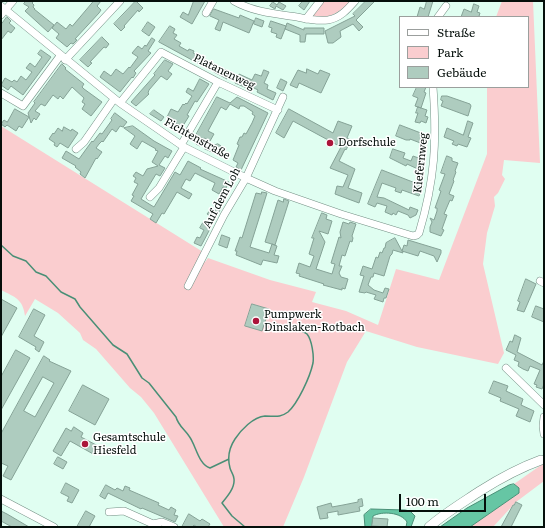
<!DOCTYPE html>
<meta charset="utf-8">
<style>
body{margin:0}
#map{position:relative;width:545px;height:528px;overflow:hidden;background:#e0fef1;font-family:Literata,serif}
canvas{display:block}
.frame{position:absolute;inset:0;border:2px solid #050f0b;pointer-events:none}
.legend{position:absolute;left:399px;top:16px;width:130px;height:72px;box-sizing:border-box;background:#fff;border:1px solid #9b9f9d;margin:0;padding:5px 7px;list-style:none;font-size:12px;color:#050f0b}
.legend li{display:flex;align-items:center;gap:8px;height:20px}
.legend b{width:20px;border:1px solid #9b9f9d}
.scale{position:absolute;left:399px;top:494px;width:87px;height:18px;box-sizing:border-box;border:2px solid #050f0b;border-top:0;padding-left:5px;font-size:12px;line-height:14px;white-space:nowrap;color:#050f0b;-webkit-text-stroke:3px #fff;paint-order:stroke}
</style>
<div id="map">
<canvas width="545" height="528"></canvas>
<div class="frame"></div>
<ul class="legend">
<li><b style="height:5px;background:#fff"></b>Straße</li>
<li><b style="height:11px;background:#facdcf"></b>Park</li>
<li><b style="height:11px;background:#aeccbf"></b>Gebäude</li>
</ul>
<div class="scale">100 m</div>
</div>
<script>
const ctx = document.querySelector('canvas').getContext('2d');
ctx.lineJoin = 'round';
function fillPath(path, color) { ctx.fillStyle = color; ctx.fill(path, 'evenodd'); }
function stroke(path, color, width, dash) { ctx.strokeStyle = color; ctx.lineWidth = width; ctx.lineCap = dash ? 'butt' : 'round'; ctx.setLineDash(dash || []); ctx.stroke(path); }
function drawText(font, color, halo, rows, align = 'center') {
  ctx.font = font + ' Literata,serif'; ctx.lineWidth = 3; ctx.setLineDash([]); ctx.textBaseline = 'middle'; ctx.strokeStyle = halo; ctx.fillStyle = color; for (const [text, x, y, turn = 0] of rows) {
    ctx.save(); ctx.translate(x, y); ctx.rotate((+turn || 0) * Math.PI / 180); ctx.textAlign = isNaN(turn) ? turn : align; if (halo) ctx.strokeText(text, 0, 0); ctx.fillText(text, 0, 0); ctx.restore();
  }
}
fillPath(new Path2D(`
 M322,1H352C340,11 331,19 315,17L312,13L323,3Z
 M502,1H533L540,163L504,160L502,175L505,179L498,193L494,197L495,206L487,233L483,264L504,353L498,364L417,347L366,331L347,362L304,477L283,527H224L154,413L141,397L130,388L96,349L83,340L80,333L58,313L35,299L25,316C23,299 15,297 1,290V126L203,252L200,257L205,262L208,258L270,280L316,292L312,302L346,311L378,325L396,269L439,280L487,154V87H528V17H496ZM252,304L269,309L245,326Z
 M544,463V481L516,502L493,527H470L519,493V488L514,484Z`), '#facdcf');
const water = new Path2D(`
 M514,484L519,488V493L470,527H440L467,508L509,485Z
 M371,509L405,510L410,511L415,516L411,527H406L407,522C401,512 382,511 373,516L372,527H365L364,515Z`);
fillPath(water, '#66c6a4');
stroke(water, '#498f76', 1);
stroke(new Path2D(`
 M1,245L13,256L26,261L36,272L46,276L61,292L75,299L80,307L113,345L127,354L142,378L149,383L176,417C178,425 184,429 189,436C196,445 198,464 210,468L229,459
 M245,527L232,516L222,503C227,497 235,488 234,479C234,475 231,472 230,468C227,457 229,448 235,439C241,430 253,417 265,416C275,416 280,418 288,412C298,403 310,377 313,363C314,356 312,340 307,334C302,329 283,326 275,324`), '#498f76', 1.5);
const building = new Path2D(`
 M26,1H34L32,3L34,5L33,7L35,9H34L54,25L48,32L25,11L29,7L24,4Z
 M94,1H101L97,6L101,10L99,13L75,39L77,40L73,44L71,43L67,47L56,38L59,34L52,28L57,22L66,29L70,24L72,26Z
 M136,1L143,8L139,12L138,10L124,26L125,27L121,31L114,24Z
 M194,1H205L192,24L180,17L183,12L188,15Z
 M303,1H310L304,10L299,6Z
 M366,1H375L356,20L363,27L359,31L353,24L340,31L341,37L333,43H328L325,31L355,16L353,14Z
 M427,1H433L428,17H417L420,7L424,9Z
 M273,2L277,5L279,2L286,6L283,10L276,6L275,9L270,6Z
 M474,4L479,6L477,12L480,13L479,16L482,17H461L464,9L471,12Z
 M214,9L239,18L240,15L254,21L249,33L223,22L220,31L215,29L219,20L210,16Z
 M7,17L11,21L9,23L15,28L11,33L8,31L1,40V25Z
 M256,18L264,21L262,27L254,24Z
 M271,21L286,26L285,29L287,23L304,30V28H324V34H306L305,42H300V35L285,29L281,39L276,37L277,34L271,32L272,28L269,27Z
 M148,22L155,27L149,36L142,31Z
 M170,26L175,29L173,33L177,35L174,39L181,43L179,46L188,51L189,49L194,51L193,53L206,60L203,66L159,42Z
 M102,37L109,44L106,48L104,47L90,62L92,63L88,67L80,60Z
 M152,38L155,40L148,51L151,53L134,71L136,73L133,78L132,77L120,92L100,77L104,71L111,76L116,69L123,74L129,67L130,68L138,57L132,53L138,46L142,49L145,45L146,46Z
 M41,50L51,57L23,95L11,86L8,90L1,85L5,78L12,82L14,80L17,82L21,76L26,80L32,72L26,68L30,63L35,67L42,57L38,54Z
 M165,60L173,64L168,71L172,74L167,80L161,76L149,90L148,93L149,94L136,106L131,102L155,75L154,74Z
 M62,64L66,68L65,69L84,84L82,87L84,89L102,102L91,116L82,109L85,104L82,102L84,98L72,87L63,99L60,96L58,99L53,95L45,106L41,104L35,111L40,114L36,120L34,118L31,123L28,113L35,103L34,102Z
 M217,66L230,72L227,79L214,72Z
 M307,69L318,74L320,70L330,74L321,93L299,83L297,88L290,85L298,70L306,73Z
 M264,70L269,72L264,83L268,85L267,89L276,93L273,100L257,92L258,90L250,86L249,89L235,83L239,74L252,80L255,74L261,76Z
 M200,79L209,84L197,102L195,101L187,115L189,116L181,129L175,126L177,123L167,117L171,109L178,112L183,104L184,105L186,103L187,104L192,96L186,92L188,88L193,91Z
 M281,79L287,82L283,91L277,88Z
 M417,87H426L424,92L426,93L421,108L415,106L418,98L413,96Z
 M442,96H447L470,104L471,106L468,116L441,106L443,101L441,100Z
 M217,97L230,103L237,97L268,113L241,170L236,167L238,163L233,160L239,145L237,144L240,137H242L244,133L246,134L252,123L255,116L252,114L253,112L244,106H240L239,109L230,104L226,110L221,107L208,131L214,134L210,141L204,138L200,146L196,144L198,139L195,137Z
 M418,107L427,110L425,116L428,117L426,123L421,121L420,123L415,122L418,113H416Z
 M15,109L29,117L22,128L19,126L16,131L7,125L5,127L1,124L4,120L7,122Z
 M289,109L333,133L338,121L352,126L347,138L351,140L346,150L345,149L339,161L355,169L348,188L362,193L359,203L335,194L337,186L343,187L348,175L330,168L341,147L293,121L284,138L276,133Z
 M154,110L164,117L161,121L150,114Z
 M115,113L127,122L123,127L120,126L116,132L112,129L103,142L102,141L99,144L96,148L102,152L97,159L96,158L85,178L80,174L81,172L75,167L76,166L62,158L66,151L79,159L92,141L93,142L100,133L102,134L112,120L111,119Z
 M468,121L473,123L468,137L471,138L467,147L458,144L457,146L452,144L454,141L444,137L447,128L463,135Z
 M400,125L426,135L423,144L410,139V140H406L396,136Z
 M133,126L154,141L172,151L168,158L165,156L159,165L165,168L160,176L156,174L141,199L154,207L175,172L180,175L188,161L201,168L200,169L229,182L226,188L223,187L219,194L212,190L215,183L195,173L190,181L186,179L181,188L192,194L189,199L177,192L164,214L162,213L156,223L150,219L153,214L131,201L134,196L132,195L138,184L134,182L136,178L133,176L136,172L143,176L147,169L158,166L152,162L158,151L155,150L156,149L142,141L137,149L130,144L135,136L124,128Z
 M64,127L71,131L72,129L78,133L68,148L60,143L57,147L54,145L55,143L49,139L53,133L54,134L58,128L62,131Z
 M218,144L221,146L217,154L205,149Z
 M393,149L405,153L403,158L411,161L413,156L424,160L420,170L407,164L406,166L390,158Z
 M447,156L452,158V161L458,163L455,171L456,172L453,180L454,181L449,194L454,196L452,201L450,200L444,214L447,215L442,229L444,230L441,236L430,232V227L432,222L430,218L434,220L437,211V208H435L441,191L439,190L445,174L441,173Z
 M382,170L423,186L419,196L402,190L401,193L395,191L396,188L382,183L377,197L384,198L409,210L410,207L418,210L416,215L410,218L408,215L398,211L396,215L393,213L392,215L385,212L387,206L377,203L375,207L368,204Z
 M262,192L267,193L250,247L269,253L272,244L277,246L274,255L279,256L277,263L263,260L261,265L236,255L237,251H235L240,237L242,238L256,193L261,194Z
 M284,199L289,201L275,245L265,242L278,200L283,202Z
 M217,206L221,208L215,219L207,214L211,209L214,211Z
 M322,213L327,215L326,219L332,221L328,234L319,231L325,242L316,269L332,274L335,264L331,263L339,237L341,238L340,232L343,222L349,224L350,222L356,224L352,236L353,238L352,242L350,241L345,256L342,255L339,266H342L339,273L341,277L348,279L345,289L342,288V290L323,285L324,284L299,276L300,274L296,273L299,263L310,267L314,256L309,254L314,238H312Z
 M203,223L211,227L201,246L194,243L197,237L200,238L204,230L200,228Z
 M222,235L230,238L227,248L219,245Z
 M395,238L402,251L404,245L407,246L408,240L441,250V253L437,262L434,256L420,251L418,256L402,251L403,253L393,250L392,254L390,256L384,276L374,273L373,277H371L368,285L374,290L383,293L385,288L389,289L386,298H384L383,302L374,299L376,295L366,292L365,293L359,292L364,276L360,275L363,266L372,269L376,257L378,258L380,252L382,253L384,248H385L386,243Z
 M526,279L536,284L524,312L517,310L520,302L518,301Z
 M1,299L17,308L1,337Z
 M252,304L269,309L262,331L245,326Z
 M536,306L544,309V322L532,317Z
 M34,309L45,315L34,336L44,342L39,352L35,349L36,347L19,337Z
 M515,335L521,338L517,352L542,365L544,361V384L542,389L536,387L537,385L534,384L540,370L530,366L528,371L523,369L518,366L519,362L514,360L516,355L506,350L510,341L512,342Z
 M16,350L30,358L1,410V377Z
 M44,356L50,360L49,361L71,371L11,480L3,476L8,466L1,463V434ZM43,377L54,383L35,417L24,411Z
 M494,381L508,386L506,391L523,399L521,405L534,411L530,422L516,416L519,409L500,401L501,398L489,393Z
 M83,385L109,399L95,425L69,411Z
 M74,427L83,433L81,437L100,447L95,455L70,441L61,456L53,451L66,428L71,431Z
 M58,457L67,462L63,469L54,464Z
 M66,483L79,490L72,503L67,501L69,497L61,493Z
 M106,485L115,490L117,488L123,491L125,486L130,488L129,490L159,503L158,505L169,510L171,507L176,510L174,515L178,516L175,522L142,508L141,509L108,493L105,499L100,496Z
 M362,499L363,506L359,507L360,511L338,515V511L327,513L328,518L320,519L317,507L331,503L332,507L343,505L358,502V500Z
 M516,502L522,505L511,527H501L513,505H514Z
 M1,511L7,514L29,527H12L1,521Z
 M86,511L95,516L89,527H77Z
 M189,514L200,521L202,519L210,524L208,527H197L194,525L192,527H182Z
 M373,518L388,519L387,527L372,526Z`);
fillPath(building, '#aeccbf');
stroke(building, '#85a296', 1);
const minor = new Path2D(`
 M234,1C253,12 276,14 297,17C306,19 318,21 328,20C340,18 347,10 355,1
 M1,6L120,103L184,147L246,178L275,191L341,214L413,236L417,235L419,233C435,180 437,141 433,87
 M206,13L213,1
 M1,15L13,1
 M438,17L446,6
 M306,19L320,1
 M65,60L120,1
 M1,93L23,106L60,56
 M120,103L161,52L218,82L278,110
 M181,145L218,82
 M76,149L84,142L114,99
 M150,197L159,188L184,147
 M540,281L544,283
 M188,286L224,215L246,178L283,97
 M506,368L544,405
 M544,417L543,426L544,434
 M1,499L54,527
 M109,512L124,511L153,524L152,527
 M153,524L162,522L174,527`);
const tertiary = new Path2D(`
 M429,527C445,513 462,503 480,491C499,479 519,468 541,460`);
stroke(minor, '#738f84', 8);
stroke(tertiary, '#738f84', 10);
stroke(minor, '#fff', 7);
stroke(tertiary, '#fff', 9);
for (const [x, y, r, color] of [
 [330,143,4,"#ab153a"],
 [256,321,4,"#ab153a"],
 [85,444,4,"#ab153a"]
]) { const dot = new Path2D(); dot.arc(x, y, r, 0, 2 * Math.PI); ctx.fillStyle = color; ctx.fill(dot); stroke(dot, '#fff', 1.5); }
drawText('11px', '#050f0b', '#fff', [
 ["Platanenweg",224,72,26],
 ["Fichtenstraße",197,139,29],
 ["Kiefernweg",421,163,-84],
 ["Auf dem Loh",222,198,-62]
]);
drawText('11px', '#050f0b', '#fff', [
 ["Dorfschule",338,143],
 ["Pumpwerk",264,315],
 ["Dinslaken-Rotbach",264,328],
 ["Gesamtschule",93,438],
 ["Hiesfeld",93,451]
], 'left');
</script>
